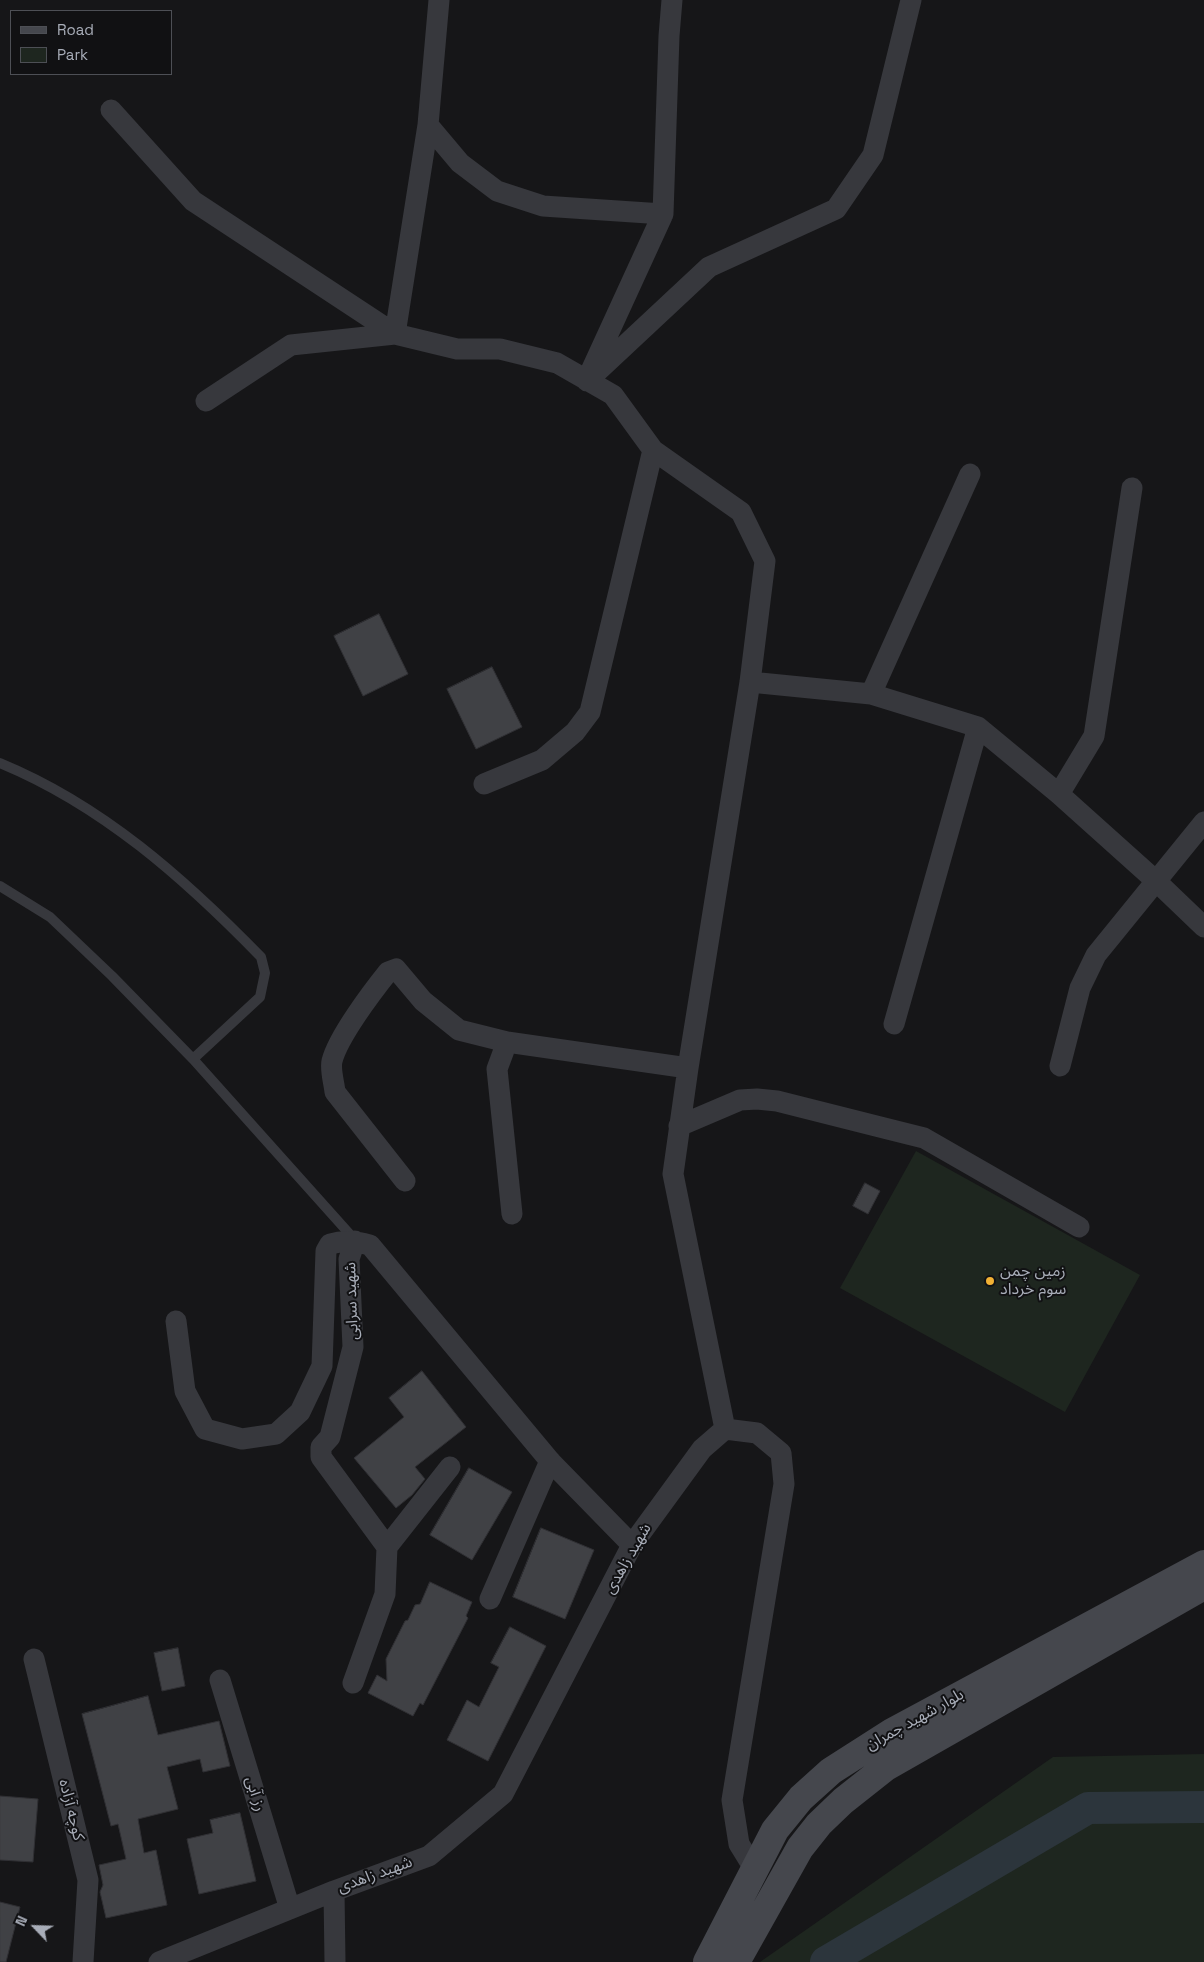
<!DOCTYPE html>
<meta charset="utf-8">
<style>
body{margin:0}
#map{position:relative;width:1204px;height:1962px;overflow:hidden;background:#161618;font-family:"Space Grotesk",sans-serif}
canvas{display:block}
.legend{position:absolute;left:10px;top:10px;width:162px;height:65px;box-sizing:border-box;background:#111113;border:1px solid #4d4f55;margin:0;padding:6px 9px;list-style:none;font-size:15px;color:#a8adb8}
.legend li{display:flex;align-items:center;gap:10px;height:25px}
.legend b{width:25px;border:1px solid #4d4f55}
.north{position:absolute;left:10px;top:1902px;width:50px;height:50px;-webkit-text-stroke:4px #111113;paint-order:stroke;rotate:294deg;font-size:14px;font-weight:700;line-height:20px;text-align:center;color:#a8adb8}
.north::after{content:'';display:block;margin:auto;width:18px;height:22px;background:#a8adb8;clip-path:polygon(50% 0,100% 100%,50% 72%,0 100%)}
</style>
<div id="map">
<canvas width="1204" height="1962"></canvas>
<ul class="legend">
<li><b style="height:6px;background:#45474d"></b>Road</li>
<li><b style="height:14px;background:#1e261f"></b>Park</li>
</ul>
<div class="north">N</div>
</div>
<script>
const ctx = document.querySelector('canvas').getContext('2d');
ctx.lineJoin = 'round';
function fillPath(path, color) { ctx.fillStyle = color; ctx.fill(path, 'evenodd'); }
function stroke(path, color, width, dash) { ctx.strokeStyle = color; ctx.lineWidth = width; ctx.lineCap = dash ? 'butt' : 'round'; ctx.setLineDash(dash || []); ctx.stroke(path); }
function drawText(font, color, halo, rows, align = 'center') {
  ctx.font = font + ' "Space Grotesk","Noto Sans Arabic",sans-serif'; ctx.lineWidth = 4; ctx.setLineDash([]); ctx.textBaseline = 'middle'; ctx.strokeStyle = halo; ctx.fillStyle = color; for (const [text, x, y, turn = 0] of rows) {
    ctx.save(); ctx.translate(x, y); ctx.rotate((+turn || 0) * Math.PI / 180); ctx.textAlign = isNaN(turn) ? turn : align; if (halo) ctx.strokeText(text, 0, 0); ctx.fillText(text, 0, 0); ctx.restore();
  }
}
fillPath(new Path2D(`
 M916,1151L1140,1275L1065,1412L840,1288Z
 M1204,1754V1962H760L1053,1757Z`), '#1e261f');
stroke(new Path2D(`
 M826,1962L1088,1808L1204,1807`), '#2c353c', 32);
const building = new Path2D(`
 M379,614L408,674L363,696L334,636Z
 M492,667L522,727L476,749L447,689Z
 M865,1183L880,1191L868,1214L853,1206Z
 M422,1371L466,1427L415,1467L425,1479L412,1495L396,1508L354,1458L404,1417L389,1398Z
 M469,1468L512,1492L472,1560L430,1535Z
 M541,1528L594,1550L565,1619L513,1597Z
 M430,1582L472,1602L466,1616L468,1618L423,1705L420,1703L413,1716L368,1693L377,1675L387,1681L386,1659L405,1621L408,1620L415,1605L420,1604Z
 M510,1627L546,1646L488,1761L447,1740L467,1700L479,1707L499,1667L491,1663Z
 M178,1648L185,1686L162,1691L154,1653Z
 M148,1696L158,1735L219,1721L230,1766L203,1772L200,1759L167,1767L178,1809L138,1819L144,1853L156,1850L167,1905L106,1918L100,1892L103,1885L99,1865L126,1859L118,1824L111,1826L82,1714Z
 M0,1796L38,1799L33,1862L0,1860Z
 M240,1813L256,1881L199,1894L187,1839L213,1833L210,1820Z
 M0,1902L20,1907L6,1962H0Z`);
fillPath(building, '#404145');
stroke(building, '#303034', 1);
stroke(new Path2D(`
 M0,763C102,805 184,878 261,957L265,973L260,997L193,1059
 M0,886L50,917L112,976L193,1059L355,1240`), '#37383d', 10);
stroke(new Path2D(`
 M439,0L428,125L395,334L457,349H500L557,363L613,395L653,450L741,512L765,561L750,682L688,1068L673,1174L725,1429
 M111,110L193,201L395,334
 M428,125L460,163L497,191L543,206L663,214
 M591,371L663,214L669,36L672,0
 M587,381L709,267L836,209L873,155L911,0
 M206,401L291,345L395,334
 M750,682L871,694L978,727L1059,794L1156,881L1204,927
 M871,694L970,474
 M484,784L542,760L575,732L590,712L653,450
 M1059,794L1094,736L1132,488
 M894,1024L978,727
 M507,1042L497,1069L512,1214
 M1060,1066L1080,988L1096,955L1204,822
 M679,1126L740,1100L757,1099L777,1101L884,1128L924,1138L1079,1227
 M405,1181L335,1092C334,1082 330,1070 332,1061C338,1037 372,992 388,972L396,969L423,1001L459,1030L507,1042L688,1068
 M176,1321L185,1391L205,1429L242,1439L276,1434L300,1412L322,1366L326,1251L330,1244C344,1240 356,1241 370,1245L550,1461L632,1545
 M387,1547L450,1467
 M490,1599L550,1461
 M34,1659L88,1880L83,1962
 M220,1680L290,1909
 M353,1683L385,1594L387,1547L321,1457V1447L330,1437L353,1347L349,1259L355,1241
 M334,1891L335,1962
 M159,1962L334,1891L429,1856L503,1794L632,1545L702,1449L725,1429L757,1433L781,1453L784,1484L732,1800L739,1844L755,1870`), '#37383d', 21);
stroke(new Path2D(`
 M707,1962L775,1830L801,1798L831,1771L892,1732L1204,1564
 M736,1962L800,1848L819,1824L843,1801L886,1767L1204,1586`), '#45474d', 28);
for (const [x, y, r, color] of [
 [990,1281,5,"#f2b134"]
]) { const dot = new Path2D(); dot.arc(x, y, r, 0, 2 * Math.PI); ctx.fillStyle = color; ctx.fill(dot); stroke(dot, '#111113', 2); }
drawText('16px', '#a8adb8', '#111113', [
 ["زمین چمن",1000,1272],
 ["سوم خرداد",1000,1290]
], 'left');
drawText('16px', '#a8adb8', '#111113', [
 ["شهید سرابی",352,1301,-92],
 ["شهید زاهدی",628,1559,-60],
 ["بلوار شهید چمران",915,1720,-29],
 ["رز آبی",255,1794,73],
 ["کوچه آزاده",71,1810,76],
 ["شهید زاهدی",375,1875,-20]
]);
</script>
